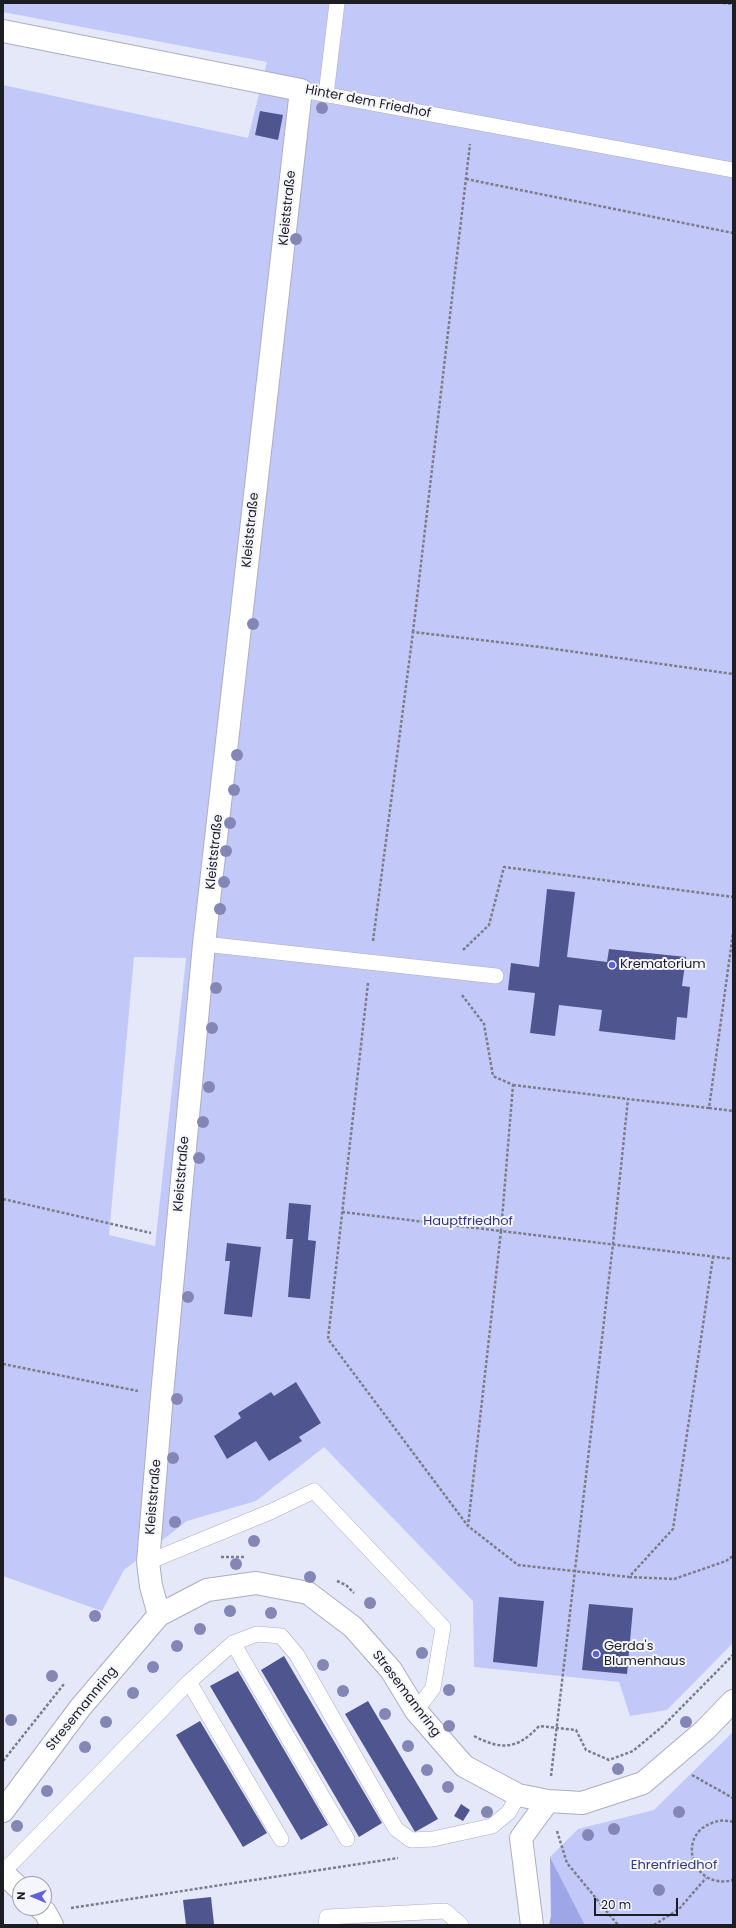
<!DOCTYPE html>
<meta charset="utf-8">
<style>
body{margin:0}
#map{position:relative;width:736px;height:1928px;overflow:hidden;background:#e5e8f9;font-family:Poppins,sans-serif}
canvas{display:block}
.frame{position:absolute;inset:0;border:4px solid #1d1e24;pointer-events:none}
.north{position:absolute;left:12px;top:1876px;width:40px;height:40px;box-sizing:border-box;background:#f5f6fd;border:1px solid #9fa0a6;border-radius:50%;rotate:272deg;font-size:11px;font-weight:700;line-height:16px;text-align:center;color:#1d1e24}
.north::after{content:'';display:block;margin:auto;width:14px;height:18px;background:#6061da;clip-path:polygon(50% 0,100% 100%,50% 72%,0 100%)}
.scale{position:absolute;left:594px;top:1898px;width:84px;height:18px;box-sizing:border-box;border:2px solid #1d1e24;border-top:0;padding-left:5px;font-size:12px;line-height:14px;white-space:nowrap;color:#1d1e24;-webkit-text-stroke:3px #f5f6fd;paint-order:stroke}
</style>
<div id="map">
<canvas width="736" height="1928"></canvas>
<div class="frame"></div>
<div class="north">N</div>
<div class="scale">20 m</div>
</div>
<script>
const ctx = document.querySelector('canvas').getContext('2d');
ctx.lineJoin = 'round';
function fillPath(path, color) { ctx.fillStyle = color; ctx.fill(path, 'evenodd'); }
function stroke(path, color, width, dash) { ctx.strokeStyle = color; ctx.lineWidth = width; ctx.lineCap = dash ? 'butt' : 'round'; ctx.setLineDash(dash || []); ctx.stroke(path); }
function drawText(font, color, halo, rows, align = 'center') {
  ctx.font = font + ' Poppins,sans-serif'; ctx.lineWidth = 4; ctx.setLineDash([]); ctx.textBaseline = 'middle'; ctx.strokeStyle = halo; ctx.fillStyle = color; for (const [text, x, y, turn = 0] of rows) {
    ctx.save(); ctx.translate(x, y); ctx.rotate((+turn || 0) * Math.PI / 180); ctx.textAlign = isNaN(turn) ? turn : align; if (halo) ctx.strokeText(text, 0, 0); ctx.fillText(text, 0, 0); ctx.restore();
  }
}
fillPath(new Path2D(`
 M3,3H733V1643L667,1710L630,1716L619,1682L474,1667L473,1601L324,1447L256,1501L187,1521L124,1570L102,1611L3,1576V85L248,138L267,62L3,12ZM134,957L186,958L155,1246L109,1235Z
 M733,1732V1925H585L550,1857L578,1829L654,1810Z`), '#c2c9f8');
fillPath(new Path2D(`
 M550,1857L585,1925H549L551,1916Z`), '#9ea6e7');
fillPath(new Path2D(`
 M260,111L283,115L278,140L255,135Z
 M547,889L575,892L567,957L607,962L609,949L686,957L682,986L690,987L687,1018L677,1017L675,1040L599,1031L602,1010L559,1005L555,1036L530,1033L535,993L508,990L511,963L539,967Z
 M289,1203L311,1205L308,1240L316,1241L310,1299L288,1297L293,1239H286Z
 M227,1243L261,1247L252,1317L224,1314L230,1261H225Z
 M296,1382L321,1423L299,1437L302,1441L269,1461L256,1441L227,1459L214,1436L241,1418L238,1413L271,1392L274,1396Z
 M499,1597L544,1601L537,1667L493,1662Z
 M589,1604L633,1608L627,1674L582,1670Z
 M284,1656L382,1823L359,1837L261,1670Z
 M238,1671L328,1825L301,1840L210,1686Z
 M368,1701L438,1819L415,1832L345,1714Z
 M200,1721L267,1833L243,1847L176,1735Z
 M461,1804L470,1810L463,1821L454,1816Z
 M211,1897L214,1924L186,1925L183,1900Z`), '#4f558f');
const service = new Path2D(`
 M301,90L733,170
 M326,95L337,3
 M204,944L496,976
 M148,1562L270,1512L314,1491L443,1627L433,1688L416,1711
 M233,1643L347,1839
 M189,1682L281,1839
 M3,1872L189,1682L233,1643L257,1634L281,1636L297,1655L396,1829L411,1840L433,1839L492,1826L509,1812L518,1795
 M326,1925L327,1917L445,1911L461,1925`);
const minor = new Path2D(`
 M3,31L301,90L204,944L162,1395L148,1562L151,1586L159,1615
 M3,1811L80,1708L159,1615L207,1590L256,1583L308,1593L353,1627L391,1670L416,1711L464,1766L518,1795L548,1801L582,1803L643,1783L705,1730L733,1701
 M3,1873L20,1889
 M40,1908L45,1912L52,1925
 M532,1925L521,1838L548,1801`);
stroke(service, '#abaebe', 16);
stroke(minor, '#abaebe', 24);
stroke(new Path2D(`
 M723,3L733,4
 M466,179L733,233
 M413,632L470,144
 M373,941L413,632L540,647L733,674
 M463,950L489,925L504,867L733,897
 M368,983L328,1339L468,1526
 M462,995L484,1024L493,1076L513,1085L501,1231L733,1259
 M513,1085L628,1099
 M709,1108L733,1111
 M3,1199L151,1233
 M342,1212L501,1231L468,1526L518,1565L629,1577L673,1529L713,1257
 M3,1364L138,1391
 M221,1557H244
 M629,1577L674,1579L726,1561L733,1556
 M337,1581L346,1585L354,1593
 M474,1736C501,1750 517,1750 539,1726L576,1730L586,1750L609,1760L633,1751L663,1726L733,1655
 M3,1761L64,1684
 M692,1775L733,1798
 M551,1776L613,1244L628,1099L709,1108L733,933
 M733,1822C726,1820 719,1820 712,1823C675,1836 693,1891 733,1880
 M557,1831L567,1863L618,1925
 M71,1908L398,1858
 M654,1925L679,1909L706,1878`), '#7b7d89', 2.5, [3, 2]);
stroke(service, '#fff', 15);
stroke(minor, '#fff', 22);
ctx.fillStyle = '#8486b6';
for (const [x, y] of [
 [322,108],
 [296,239],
 [253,624],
 [237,755],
 [234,790],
 [230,823],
 [226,851],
 [224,882],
 [220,909],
 [216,988],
 [212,1028],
 [209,1087],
 [203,1122],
 [199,1158],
 [188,1297],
 [177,1399],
 [173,1458],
 [175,1522],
 [254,1541],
 [236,1564],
 [310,1577],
 [370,1603],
 [230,1611],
 [271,1613],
 [95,1616],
 [200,1629],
 [177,1646],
 [422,1653],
 [323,1665],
 [153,1667],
 [52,1676],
 [449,1690],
 [343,1691],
 [133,1693],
 [385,1714],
 [11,1720],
 [106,1722],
 [686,1722],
 [449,1726],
 [408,1746],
 [85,1747],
 [618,1769],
 [427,1770],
 [448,1787],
 [47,1791],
 [487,1812],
 [679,1812],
 [17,1826],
 [614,1829],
 [588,1835],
 [659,1890]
]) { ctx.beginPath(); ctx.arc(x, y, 6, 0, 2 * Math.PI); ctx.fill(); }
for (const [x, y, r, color] of [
 [612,965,4,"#6061da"],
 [596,1654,4,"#6061da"]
]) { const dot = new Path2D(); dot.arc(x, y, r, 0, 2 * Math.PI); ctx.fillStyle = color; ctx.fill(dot); stroke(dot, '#f5f6fd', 1.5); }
drawText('13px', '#1d1e24', '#f5f6fd', [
 ["Hinter dem Friedhof",368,102,11],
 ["Kleiststraße",288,208,-84],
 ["Kleiststraße",251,530,-84],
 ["Kleiststraße",215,852,-84],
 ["Kleiststraße",182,1174,-85],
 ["Kleiststraße",154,1497,-85],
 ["Stresemannring",406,1694,53],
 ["Stresemannring",82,1709,-51]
]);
drawText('13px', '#1d1e24', '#f5f6fd', [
 ["Krematorium",620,965],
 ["Gerda's",604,1647],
 ["Blumenhaus",604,1662]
], 'left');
drawText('13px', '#343580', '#f5f6fd', [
 ["Hauptfriedhof",468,1222],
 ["Ehrenfriedhof",674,1866]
]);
</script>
